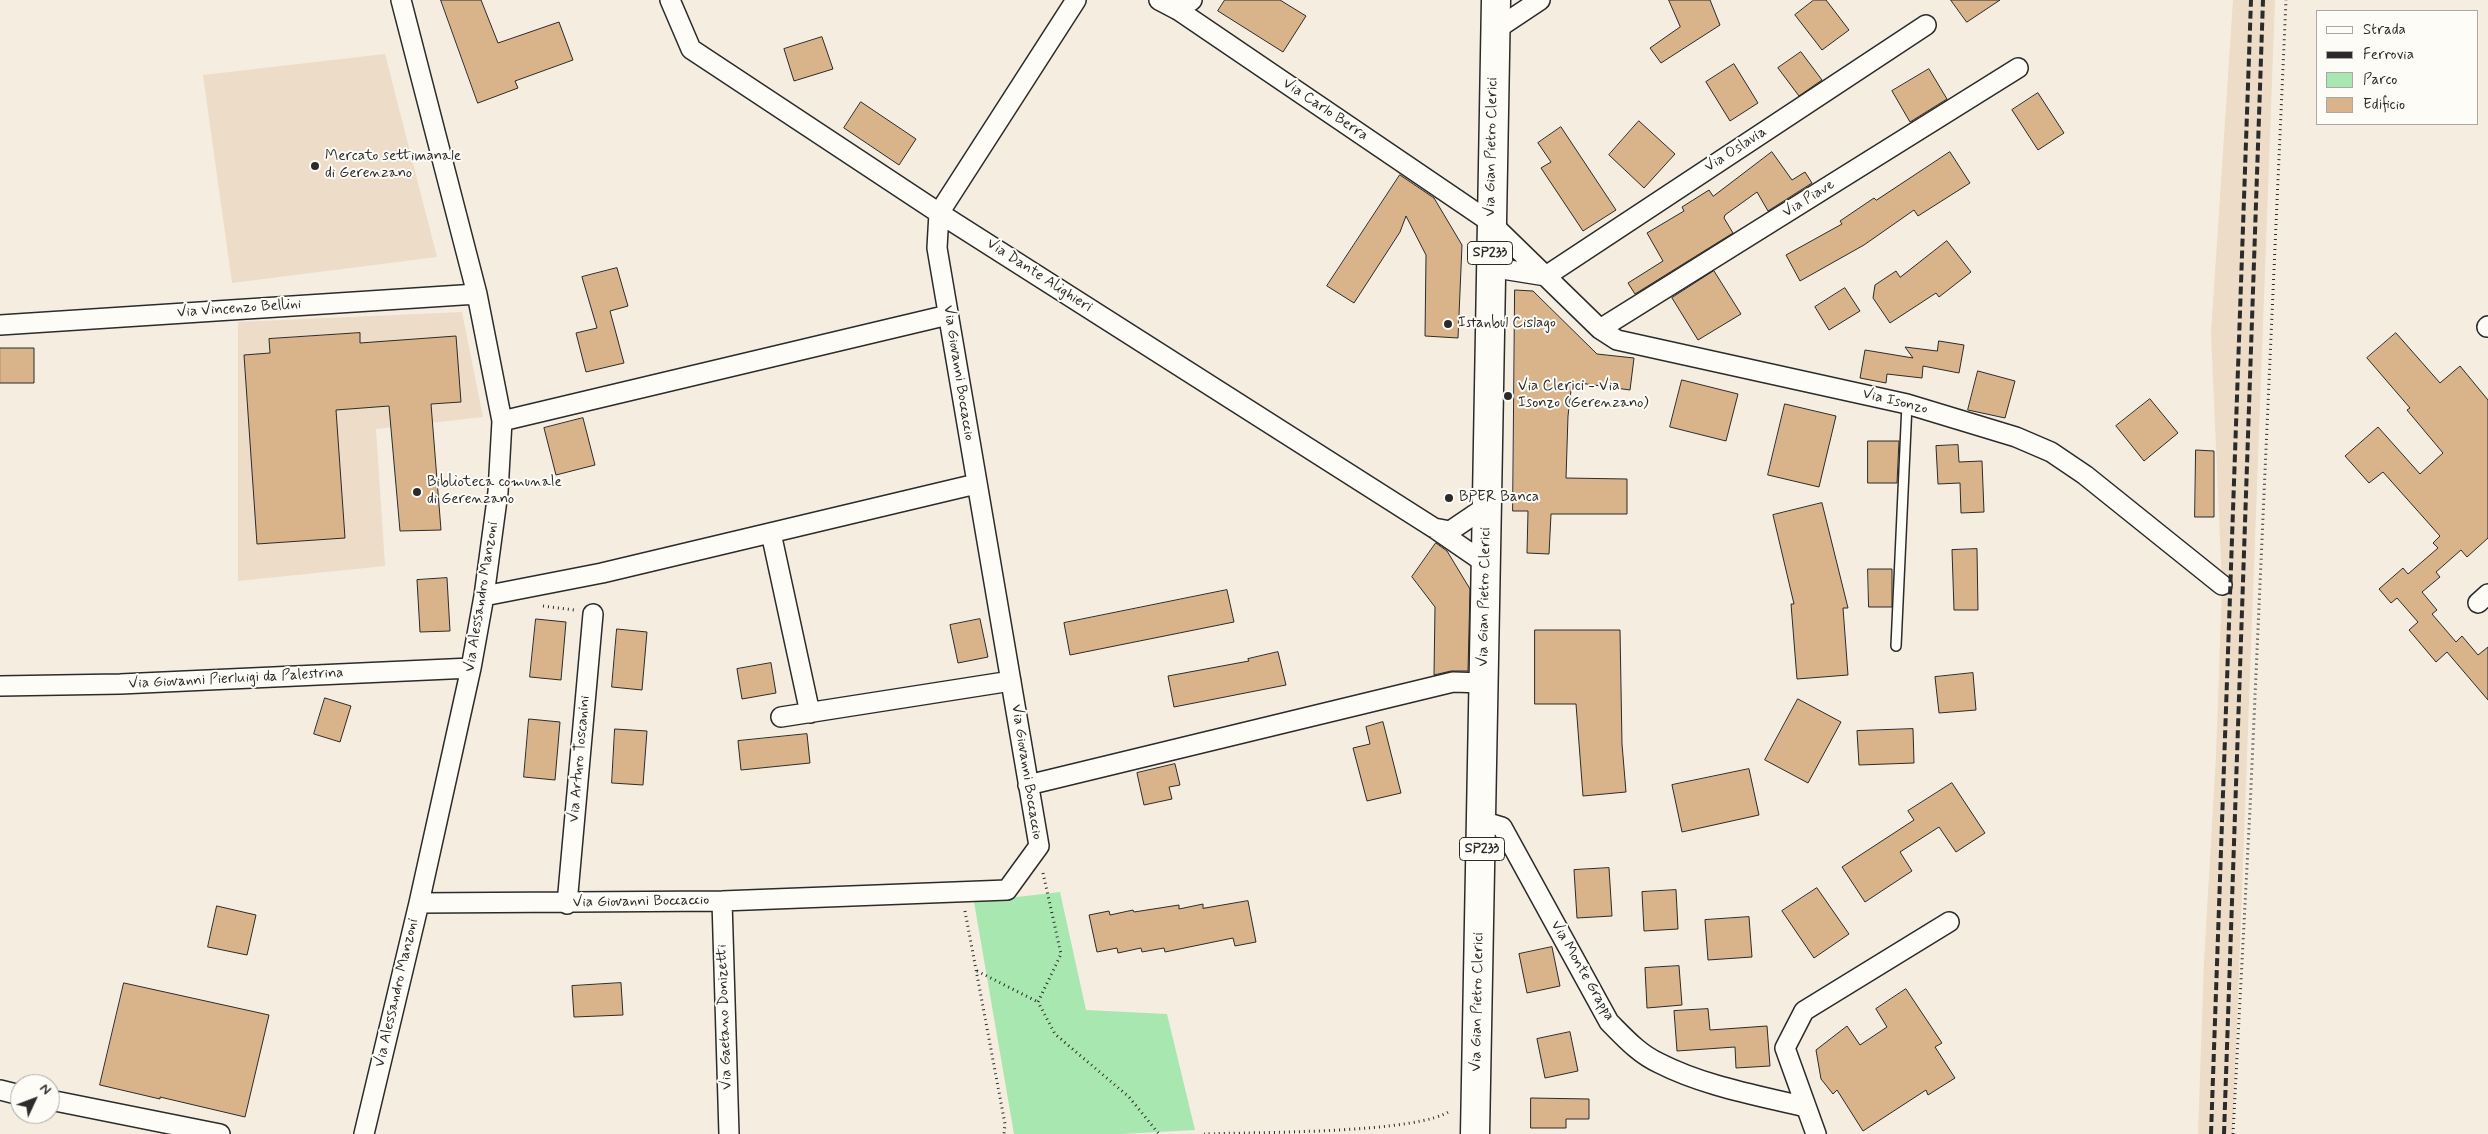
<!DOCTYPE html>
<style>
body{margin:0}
#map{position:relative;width:2488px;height:1134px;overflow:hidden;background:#f6ede1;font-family:Mynerve,sans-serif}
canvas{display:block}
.legend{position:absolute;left:2316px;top:10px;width:162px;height:115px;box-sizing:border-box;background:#fdfcf7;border:1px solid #a9a8a5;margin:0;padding:6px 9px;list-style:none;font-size:15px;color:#2b2b2b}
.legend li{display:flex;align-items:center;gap:10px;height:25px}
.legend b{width:25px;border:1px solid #a9a8a5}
.north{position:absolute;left:10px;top:1074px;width:50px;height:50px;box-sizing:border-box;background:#fdfcf7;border:1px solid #a9a8a5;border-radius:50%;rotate:47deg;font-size:14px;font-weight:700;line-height:20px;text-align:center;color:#2b2b2b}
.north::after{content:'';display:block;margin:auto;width:18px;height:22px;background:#2b2b2b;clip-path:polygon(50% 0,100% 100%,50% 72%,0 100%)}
</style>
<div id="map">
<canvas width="2488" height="1134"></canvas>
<ul class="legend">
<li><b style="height:6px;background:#fdfcf7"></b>Strada</li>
<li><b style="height:6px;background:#2b2b2b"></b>Ferrovia</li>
<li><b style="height:14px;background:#a8e7af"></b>Parco</li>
<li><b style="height:14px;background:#d9b38a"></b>Edificio</li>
</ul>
<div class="north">N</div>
</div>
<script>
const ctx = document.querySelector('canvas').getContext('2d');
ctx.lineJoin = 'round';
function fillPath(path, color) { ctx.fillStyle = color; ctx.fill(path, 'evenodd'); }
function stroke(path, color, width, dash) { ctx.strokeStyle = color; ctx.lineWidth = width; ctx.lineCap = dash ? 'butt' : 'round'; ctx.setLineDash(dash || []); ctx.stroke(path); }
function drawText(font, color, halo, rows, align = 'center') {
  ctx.font = font + ' Mynerve,sans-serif'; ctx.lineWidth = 4; ctx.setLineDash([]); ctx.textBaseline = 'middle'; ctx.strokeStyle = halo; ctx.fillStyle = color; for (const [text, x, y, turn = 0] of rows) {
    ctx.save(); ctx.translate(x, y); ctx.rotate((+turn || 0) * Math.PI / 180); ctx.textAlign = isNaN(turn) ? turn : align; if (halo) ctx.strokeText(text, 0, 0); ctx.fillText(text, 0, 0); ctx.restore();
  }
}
fillPath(new Path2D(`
 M2233,0H2275L2233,1134H2198L2204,961L2216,756L2222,585L2211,333Z
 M385,54L437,257L232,283L203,75Z
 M462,312L483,417L376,429L385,566L238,581V322Z`), '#eddcc7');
fillPath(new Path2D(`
 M1060,892L1086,1010L1167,1014L1195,1130L1121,1134H1014L974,902Z`), '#a8e7af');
const building = new Path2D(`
 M441,0H481L498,43L559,22L573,60L515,81L518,88L478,103Z
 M1225,0H1280L1306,16L1283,52L1218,11Z
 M1669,0H1710L1720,25L1661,63L1650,48L1680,27Z
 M1814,0H1826L1849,30L1822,50L1795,15Z
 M1951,0H2000L1967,22Z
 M822,37L833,69L794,81L784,49Z
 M1801,52L1822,80L1799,96L1778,68Z
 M1734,64L1758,103L1730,121L1706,82Z
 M1929,69L1947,99L1910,122L1892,91Z
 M2038,93L2064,133L2038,150L2012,110Z
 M861,102L916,139L899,165L844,128Z
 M1639,121L1675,154L1644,188L1609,155Z
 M1561,127L1616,210L1583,231L1541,168L1551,162L1538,143Z
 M1772,152L1792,180L1805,172L1812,183L1768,211L1757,192L1725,215L1724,218L1733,233L1635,294L1628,283L1663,261L1647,233L1684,211L1682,207L1709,190L1713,196Z
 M1950,152L1970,183L1918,216L1914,210L1864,245L1800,281L1786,255L1842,224L1840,221L1874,198L1876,200Z
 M1400,175L1434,198L1462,245L1458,338L1425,336L1426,255L1406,216L1400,232L1354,303L1327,286Z
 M1947,241L1971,272L1939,297L1936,293L1890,323L1873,298L1875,285L1896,271L1900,277Z
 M617,268L628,306L610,311L624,363L586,372L576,333L597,328L582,277Z
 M1714,271L1741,314L1698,340L1672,298Z
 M1845,288L1860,311L1829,330L1815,307Z
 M1515,290L1533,291L1597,354L1634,358L1630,390L1572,382L1568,416L1566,478L1627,479V514H1551L1549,554L1527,553L1528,511H1513Z
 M360,333V343L456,336L461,402L431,404L441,530L400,531L389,406L336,410L345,538L257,544L244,355L270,353L269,339Z
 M2396,333L2440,383L2460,366L2488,400V538L2467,557L2461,550L2436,572L2440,577L2422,592L2437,610L2432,614L2456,642L2462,636L2478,655L2488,647V700L2447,652L2436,662L2409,630L2418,622L2397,598L2391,603L2379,589L2403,568L2408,574L2438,548L2433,543L2440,536L2383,472L2369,483L2345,456L2378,427L2420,474L2443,453L2407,410L2410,408L2367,358Z
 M1939,341L1964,345L1959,373L1923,366L1922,378L1887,374L1886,383L1860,378L1865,350L1913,358L1905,347L1937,351Z
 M0,348H34V383H0Z
 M1978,371L2015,381L2005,418L1968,410Z
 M1682,380L1738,394L1726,441L1670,427Z
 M2150,399L2178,433L2144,461L2116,426Z
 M1785,404L1836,416L1819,487L1768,475Z
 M583,418L595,465L556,475L544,428Z
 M1868,441H1899L1897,483H1868Z
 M1958,445L1959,462L1982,461L1984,512L1961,513L1960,483L1938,484L1936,446Z
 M2196,450L2214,451V517H2195Z
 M1822,503L1848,608H1843L1848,675L1797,679L1791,604H1794L1773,515Z
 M1436,543L1447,551L1470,589L1468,671H1451L1434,675L1435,607L1412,577Z
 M1977,549L1978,610H1954L1952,550Z
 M1868,569H1892V607H1869Z
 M447,578L450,631L420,632L417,580Z
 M1227,590L1234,622L1070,655L1064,623Z
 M536,619L566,622L561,680L530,677Z
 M980,619L988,657L958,663L950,625Z
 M617,629L647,632L642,690L612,687Z
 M1535,630H1620L1622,744L1626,792L1583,796L1576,704H1535Z
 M1278,652L1286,685L1174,707L1168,676L1249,661L1248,659Z
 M771,663L776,693L742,699L737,669Z
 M1973,673L1976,710L1939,713L1935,677Z
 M325,698L351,706L340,742L314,734Z
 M1798,699L1841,722L1808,783L1765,760Z
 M529,719L560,722L555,780L524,777Z
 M1383,722L1401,793L1367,801L1353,748L1370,744L1366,727Z
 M615,729L647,731L643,785L612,783Z
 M1913,729L1914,763L1859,765L1857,731Z
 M807,734L810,763L741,770L738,741Z
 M1175,764L1180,785L1169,787L1172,799L1144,805L1137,773Z
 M1749,769L1759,815L1682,832L1672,785Z
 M1952,783L1985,833L1956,852L1939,827L1900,852L1912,871L1865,902L1842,867L1914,820L1908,811Z
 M1609,868L1612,916L1577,918L1574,870Z
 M1817,888L1849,934L1814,958L1782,911Z
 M1676,890L1678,929L1644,931L1642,892Z
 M1248,901L1256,942L1235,946L1233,938L1165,952L1164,948L1142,952L1141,948L1118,953L1117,948L1097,952L1089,915L1109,911L1110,915L1133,910L1134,912L1179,905V909L1203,904V908Z
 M217,906L256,915L247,955L208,947Z
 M1749,917L1752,957L1708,960L1705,920Z
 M1552,947L1560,986L1527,993L1519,954Z
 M1679,966L1682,1005L1647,1008L1645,968Z
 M124,983L269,1015L245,1117L160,1097V1099L100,1085Z
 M621,983L623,1015L574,1017L572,986Z
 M1906,989L1942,1043L1935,1047L1955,1078L1928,1095L1926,1090L1863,1131L1837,1090L1833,1094L1821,1079L1816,1050L1847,1026L1860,1045L1887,1027L1876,1009Z
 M1708,1009L1710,1030L1767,1026L1770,1066L1736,1068L1735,1047L1677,1051L1674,1011Z
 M1570,1032L1578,1071L1545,1078L1537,1039Z
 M1531,1098L1589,1099V1119H1566V1128H1531Z`);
fillPath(building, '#d9b38a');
stroke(building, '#2b2b2b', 1);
const lane = new Path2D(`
 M1896,646L1907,404`);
const street = new Path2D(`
 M670,0L691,49L939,213L1434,528L1485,563
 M1159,0L1178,10L1490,222L1600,329L1617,340L1907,404L2016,437L2051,452L2085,475L2222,585
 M1178,10L1192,0
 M1495,30L1540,0
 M1490,267L1546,276
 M1546,276L1926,25
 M0,325L477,294
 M2487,327L2488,326
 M1600,329L2018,68
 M502,421L948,315
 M1434,528L1450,531L1487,506
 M771,533L810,713
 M484,596L602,573L976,484
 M2478,603L2488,594
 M0,686L120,684L471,668
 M781,717L1011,681
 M1028,785L1453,682L1484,683
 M1482,821L1502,827L1609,1022C1624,1037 1639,1054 1659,1063C1704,1086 1756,1095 1805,1107
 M722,901L729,1134
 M419,903L722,901L1007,890L1039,846L937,248L939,213L1076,0
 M567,904L593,614
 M0,1090L20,1095
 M50,1100L220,1134
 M364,1134L419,903L471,668L484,596L498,492L502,421L477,294L401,0
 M1816,1134L1785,1048L1804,1011L1949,922`);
const primary = new Path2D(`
 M1475,1134C1484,756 1488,378 1496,0`);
stroke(lane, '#2b2b2b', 12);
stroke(street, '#2b2b2b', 22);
stroke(primary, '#2b2b2b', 31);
stroke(new Path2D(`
 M543,606L574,610
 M1043,873L1061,954L1038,1002L1055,1034L1129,1097L1159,1134
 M965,911L1005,1124L1004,1134
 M977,971L1038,1002
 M1204,1134C1250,1132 1422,1134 1451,1110
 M2233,1134L2250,809L2286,0`), '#2b2b2b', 3, [1, 4]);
stroke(lane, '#fdfcf7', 9);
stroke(street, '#fdfcf7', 19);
stroke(primary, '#fdfcf7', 28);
stroke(new Path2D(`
 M2211,1134L2251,0
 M2224,1134L2263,0`), '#2b2b2b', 4, [8, 4]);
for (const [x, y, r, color] of [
 [315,166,5,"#2b2b2b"],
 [1448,324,5,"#2b2b2b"],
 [1508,396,5,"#2b2b2b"],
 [417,492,5,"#2b2b2b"],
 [1449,498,5,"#2b2b2b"]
]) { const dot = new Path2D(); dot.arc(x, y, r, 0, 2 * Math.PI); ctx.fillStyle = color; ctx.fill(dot); stroke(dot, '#fdfcf7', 2); }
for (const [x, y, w] of [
 [1490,253,45],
 [1482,849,45]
]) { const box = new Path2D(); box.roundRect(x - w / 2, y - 11.5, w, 23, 4); ctx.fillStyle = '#fdfcf7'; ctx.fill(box); stroke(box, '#2b2b2b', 1); }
drawText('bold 14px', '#2b2b2b', null, [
 ["SP233",1490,253],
 ["SP233",1482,849]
]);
drawText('15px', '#2b2b2b', '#fdfcf7', [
 ["Via Carlo Berra",1325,110,34],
 ["Via Gian Pietro Clerici",1492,147,-89],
 ["Via Oslavia",1736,150,-33],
 ["Via Piave",1809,199,-32],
 ["Via Dante Alighieri",1039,276,33],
 ["Via Vincenzo Bellini",239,309,-4],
 ["Via Giovanni Boccaccio",958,373,81],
 ["Via Isonzo",1895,402,14],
 ["Via Alessandro Manzoni",482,597,-81],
 ["Via Gian Pietro Clerici",1485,597,-89],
 ["Via Giovanni Pierluigi da Palestrina",236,679,-3],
 ["Via Arturo Toscanini",580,759,-85],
 ["Via Giovanni Boccaccio",1026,772,81],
 ["Via Giovanni Boccaccio",641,902,-1],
 ["Via Monte Grappa",1582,971,60],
 ["Via Alessandro Manzoni",397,993,-77],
 ["Via Gian Pietro Clerici",1478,1002,-89],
 ["Via Gaetano Donizetti",725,1017,-92]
]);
drawText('15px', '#2b2b2b', '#fdfcf7', [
 ["Mercato settimanale",325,157],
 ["di Gerenzano",325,174],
 ["Istanbul Cislago",1458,324],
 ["Via Clerici - Via",1518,387],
 ["Isonzo (Gerenzano)",1518,404],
 ["Biblioteca comunale",427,483],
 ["di Gerenzano",427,500],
 ["BPER Banca",1459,498]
], 'left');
</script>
